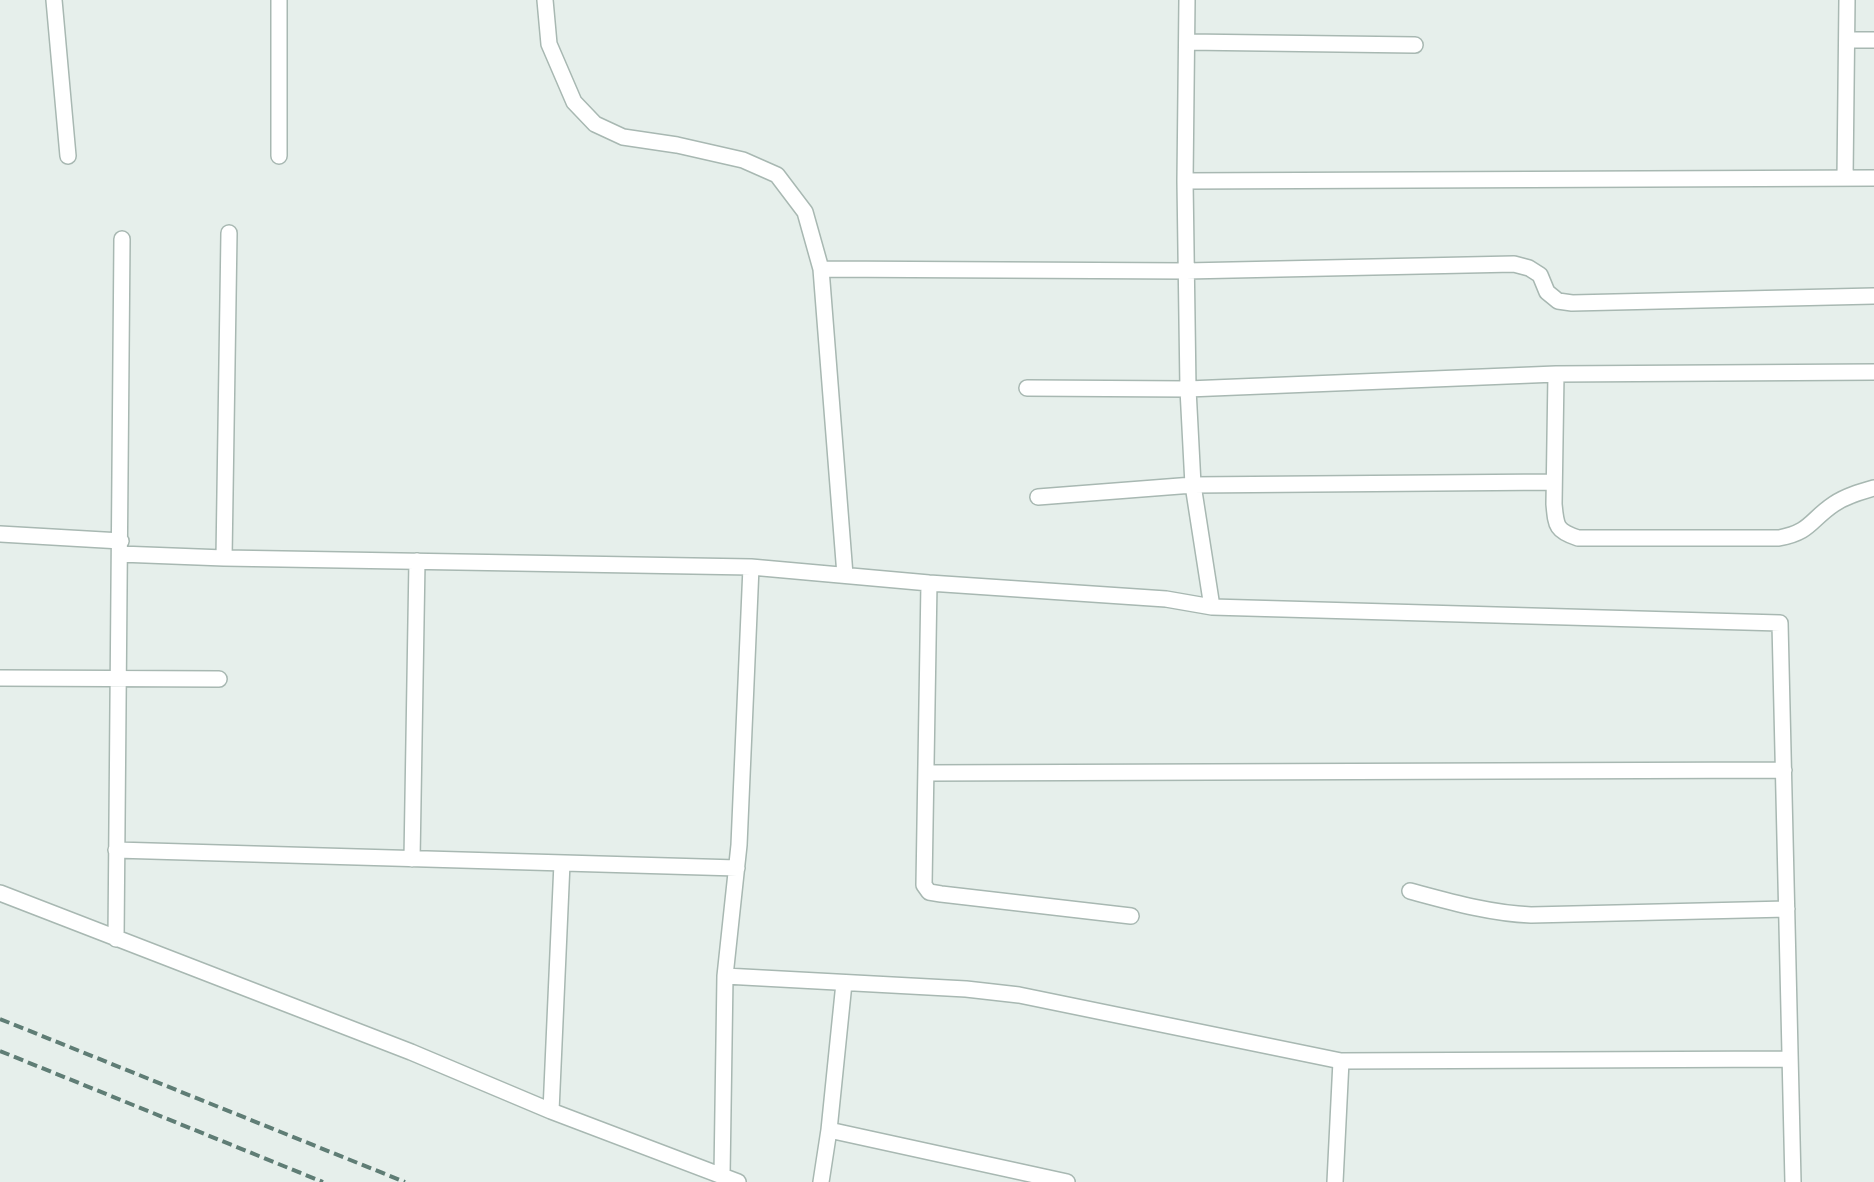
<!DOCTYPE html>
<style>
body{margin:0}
canvas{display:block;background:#e6efeb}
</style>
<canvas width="1874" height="1182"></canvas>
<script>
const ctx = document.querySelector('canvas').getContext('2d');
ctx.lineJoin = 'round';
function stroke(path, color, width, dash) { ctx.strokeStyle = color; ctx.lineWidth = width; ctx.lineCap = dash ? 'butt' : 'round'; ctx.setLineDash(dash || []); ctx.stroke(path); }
const minor = new Path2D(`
 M54,0L68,156
 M545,0L549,44L574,102L595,124L623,137L677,145L743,160L777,175L805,212L821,269L845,575
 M1187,0L1185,181L1188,389L1193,485L1212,607
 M1847,40H1874
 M1187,42L1415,45
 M279,156V0
 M1845,178L1847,0
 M1185,181L1874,178
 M821,269L1186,271L1514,264L1529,268L1540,275L1547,292L1558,301L1572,303L1874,296
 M1556,374L1554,504C1556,526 1556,531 1578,538H1779C1811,532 1810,520 1834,504C1846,496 1860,492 1874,488
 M1027,388L1188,389L1556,374L1874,372
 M1038,497L1193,485L1554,482
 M0,534L121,541
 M120,554L224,558L229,233
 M224,558L751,567L929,583L1166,599L1212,607L1780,623L1793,1182
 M929,583L924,885L929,892L941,894L1131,916
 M0,678L219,679
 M926,773L1784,770
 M116,850L737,868
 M412,859L417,561
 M1410,891C1451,902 1489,913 1531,915L1787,909
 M0,893L411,1052L551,1111L738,1182
 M116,939L122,239
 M725,976L966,989L1019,995L1341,1061L1790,1059
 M844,983L829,1130L1067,1182
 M551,1111L562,863
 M722,1175L725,976L739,845L751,567
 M821,1182L829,1130
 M1335,1182L1341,1061`);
stroke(minor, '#a8b8b2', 18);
stroke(minor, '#fff', 15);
stroke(new Path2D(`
 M0,1019L405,1182
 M0,1051L323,1182`), '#5f7d75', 4, [10, 5]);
</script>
